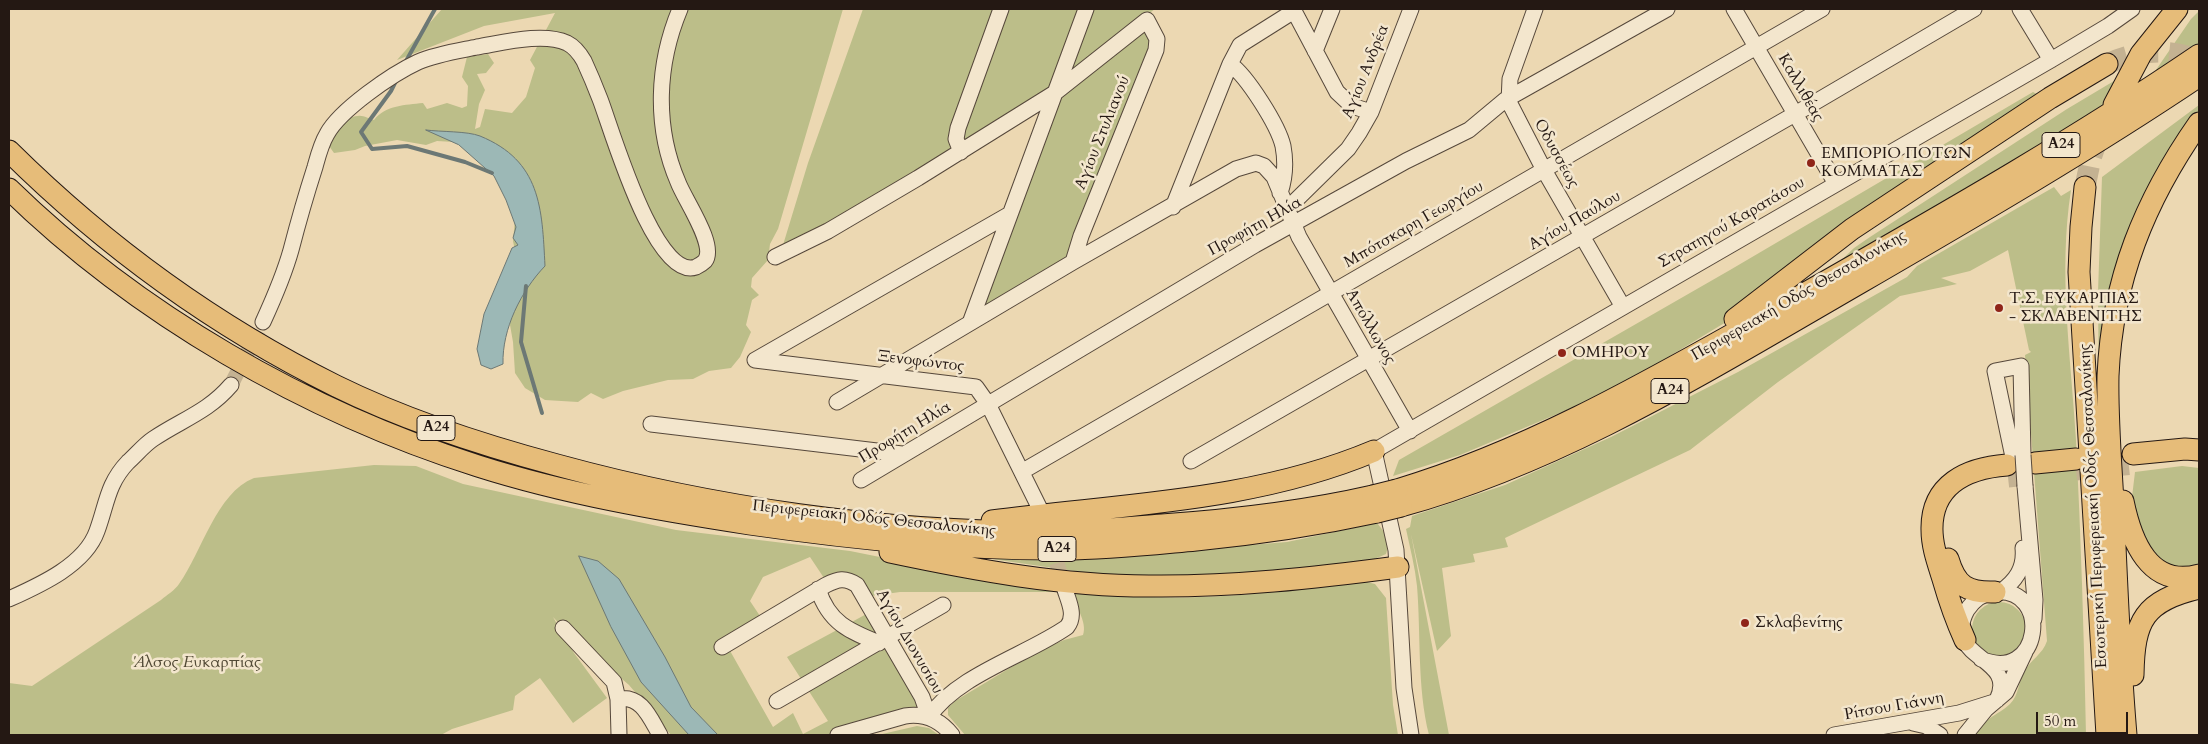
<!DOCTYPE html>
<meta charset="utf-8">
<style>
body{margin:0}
#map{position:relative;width:2208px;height:744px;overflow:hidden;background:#ecd8b2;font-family:Cardo,serif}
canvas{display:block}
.frame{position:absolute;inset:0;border:10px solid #241813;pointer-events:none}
.scale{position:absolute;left:2036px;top:712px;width:92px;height:22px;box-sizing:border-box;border:2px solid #241813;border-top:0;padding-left:6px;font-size:15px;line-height:18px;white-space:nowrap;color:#241813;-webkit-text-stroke:4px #f3e6cd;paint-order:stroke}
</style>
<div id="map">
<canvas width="2208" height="744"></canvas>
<div class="frame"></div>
<div class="scale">50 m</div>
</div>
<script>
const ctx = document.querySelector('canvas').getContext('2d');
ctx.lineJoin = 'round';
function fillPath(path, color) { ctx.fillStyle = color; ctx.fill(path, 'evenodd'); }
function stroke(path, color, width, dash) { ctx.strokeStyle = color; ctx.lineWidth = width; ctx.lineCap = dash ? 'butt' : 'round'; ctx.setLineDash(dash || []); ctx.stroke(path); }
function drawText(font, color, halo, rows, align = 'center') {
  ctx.font = font + ' Cardo,serif'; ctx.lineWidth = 5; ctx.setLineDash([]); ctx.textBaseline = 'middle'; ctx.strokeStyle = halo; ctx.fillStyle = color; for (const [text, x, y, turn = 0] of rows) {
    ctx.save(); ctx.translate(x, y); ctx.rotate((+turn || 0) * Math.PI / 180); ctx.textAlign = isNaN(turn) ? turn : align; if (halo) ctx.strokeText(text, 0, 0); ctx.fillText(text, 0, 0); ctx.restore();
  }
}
fillPath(new Path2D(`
 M442,9H843L778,229L770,244L768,260L752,278L751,287L759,295L752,300L746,325L751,332L740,357L731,368L709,371L693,379L668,380L623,391L603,399L591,393L578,402L545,400L525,388L515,373L513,342L503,285L515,251L513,241L515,219L514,184L470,149L454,142L437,141L426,145L397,140L365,146L355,150L334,153L329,146C333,134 343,117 358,116C363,115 369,119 374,120C386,105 405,105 423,103L427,109L447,103L462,108L467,106L468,86L462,77L467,57L488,54L494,63L486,73L477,74L485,90L479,104L475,129L480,127L485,109L512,113L526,97L535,68L530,60L555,13L484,26L397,60Z
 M863,9H1155L1137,22L1155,43L1069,259L982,310L1064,80L940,159L789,248L783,245L808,163Z
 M2199,11V46L2149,80L2191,19Z
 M2119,78L2106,108L1825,276L1854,248L1870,237L2067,109Z
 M2033,92L2046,99L1769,296L1612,391L1460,455L1393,476L1399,460L1730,270Z
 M2199,105V123L2132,248L2099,412L2098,292L2102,177Z
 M2054,187L2061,196L2071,190C2058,273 2071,357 2076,440C2081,538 2084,637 2086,735H1975C1981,720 1998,715 2010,704C2019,695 2018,683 2024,672C2030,660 2043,654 2047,641L2025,355L2031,352L2029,350L2008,250L1970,271L1941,278L1957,284L1900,296L1778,382L1690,450L1505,538L1508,547L1473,554L1475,562L1442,568L1451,636L1437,651L1411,534L1449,735H1429C1417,687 1421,635 1417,586C1415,567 1410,548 1406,529L1410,527L1412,516L1505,485L1611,437L1738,372L1907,277L1917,266Z
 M374,465L416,466L463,484L676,530L850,551L1054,592H900L871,596L857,583L830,587L810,557L763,577L750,601L768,628L729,649L773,727L793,713L803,734L828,721L787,657L872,611L924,712L848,735H671L629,685L566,631L553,617L574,653L607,698L573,723L540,678L515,696L513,710L452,729L441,735H9V683L32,686L161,600C167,595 175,590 179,584C202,552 216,493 254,478Z
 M2182,466L2199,468V570L2179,571L2146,553L2132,497L2135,472Z
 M1377,523C1386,534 1391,540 1386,554L1361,565L1257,578L1108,576L958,554H1139L1287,542Z
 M1363,581L1375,584L1386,598L1393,705L1398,735H965L948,715V708L955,701L1038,651L1064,640L1083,635C1088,622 1074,603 1069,590C1112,595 1155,599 1199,597C1254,596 1308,587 1363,581Z
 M1972 629a27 27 0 1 1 54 0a27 27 0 1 1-54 0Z
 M917,726L929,728L939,735H878Z`), '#bcbe89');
const water = new Path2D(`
 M426,130C441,132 467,131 480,136C541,161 542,208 545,266C521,291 502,329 503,364L491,369L481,365L477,349L484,314L512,248L518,245L513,238L516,227L506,200L494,176L459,145Z
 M579,556L598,561L619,579L665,657L691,707L718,735H689L641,682L611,627Z`);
fillPath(water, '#9cb8b6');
stroke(water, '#6c7875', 1);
stroke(new Path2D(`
 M406,61L435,9
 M396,81L391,91L361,132L372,149L407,146L465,162L492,173
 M526,286L521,342L542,413`), '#6c7875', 4);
stroke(new Path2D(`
 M231,385L263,322
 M1050,541L1065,589`), '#c4b292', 15, [15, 8]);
stroke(new Path2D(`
 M2107,64C2138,50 2168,48 2199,60
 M2085,187L2091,158L2100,132
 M2076,470L2133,464
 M2008,477L2036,474`), '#c4b292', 21, [21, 11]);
const minor = new Path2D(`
 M1293,9L1337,92L1352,106L1371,112
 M1535,9L1510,79L1509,102L1544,170L1623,307
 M1734,9L1836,184
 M2020,9L2051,60
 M1315,51L1332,9
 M961,152L956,139L958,128L1001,9
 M1280,193C1285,178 1286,162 1283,146C1278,125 1247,76 1230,64L1240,45L1294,11
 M1173,207L1230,64
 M1287,209L1348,149L1359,133L1371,112L1411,9
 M775,257L828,231L918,178L1056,92L1147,20L1157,39L1156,50L1081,236L1073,262
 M263,322C274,298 284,275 291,250C298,223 306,195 315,167C318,156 321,144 327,134C340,110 392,74 418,62C436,54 457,51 477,47C502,43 543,32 567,43C575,47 580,54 584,61C590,74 595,86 600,99C611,127 655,282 696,267C700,265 702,264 705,261C717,245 684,199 678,182C654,126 657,64 680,9
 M970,323L1086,9
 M755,360L976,387L988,404L1040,509
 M755,360L1008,215
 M837,402L1073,262L1236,169L1256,163L1264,166L1274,177L1299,237L1410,431
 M651,424L902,454
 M2013,457L1995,371L2021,366L2023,455
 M1191,461L1795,114L1974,9
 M1023,471L1822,9
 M861,480L1255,245L1406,161L1469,130L1505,100L1667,9
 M2025,486L2035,600L2034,619
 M818,589C829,623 849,631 879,643
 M2000,592C2016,581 2025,568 2023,548
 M9,599C40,585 85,565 97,531C107,504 107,484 128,462C136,455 144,445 153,439C181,420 208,412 231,385
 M563,628L614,682L618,699L619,735
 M722,647L826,585C838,579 845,577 857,585L922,697L929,717
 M1981,659C2041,685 2053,587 1995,592C1983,593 1973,601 1967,610C1940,661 2019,655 1997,700
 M618,699C642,695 650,718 660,735
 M777,701L943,605
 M929,717C957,675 1027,655 1067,627C1076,616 1069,602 1065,590
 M1913,723L1926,726L1940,735
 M838,735L905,716C925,713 940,720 952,735
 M1411,735L1404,688L1396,550L1374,451L2051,60L2108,26L2132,9
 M1834,735L1959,713L1994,702
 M1965,735L1986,709L2006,692L2025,652`);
const highway = new Path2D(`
 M2114,105L2141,54L2177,9
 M9,151C105,246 215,326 336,386C407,421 482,445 557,465C714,508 882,532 1044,532C1083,532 1123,528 1162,525C1233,520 1303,512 1373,496
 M2085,187L2081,227L2079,272L2107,735
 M9,189C137,314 307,412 478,466C566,494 659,510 750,524C854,539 959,550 1064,549C1108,549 1152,544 1196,540C1257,534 1317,525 1377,512
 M1735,319L1852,229L2050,98L2107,64
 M2133,454L2185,449L2199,450
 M2035,463L2076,459
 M1397,490C1537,448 1663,373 1790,302C1928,223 2067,145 2199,55
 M2123,501C2131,540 2149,589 2199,575
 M1401,506C1556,463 1694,379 1832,299C1956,227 2080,156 2199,76
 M992,521C1120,504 1253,502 1374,451
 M890,552C975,570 1061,586 1149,586C1232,587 1315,578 1398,567
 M1948,559C1956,586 1967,593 1995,592
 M1965,640C1956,620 1949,600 1943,579C1938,563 1932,547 1932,530C1931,484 1967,468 2007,465
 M2133,675C2134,620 2144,601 2199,588
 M2126,735C2120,665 2117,594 2114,523C2112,474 2107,425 2108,376C2112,280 2145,200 2199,123`);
stroke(minor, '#56483b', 17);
stroke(highway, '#241813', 23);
stroke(minor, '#f3e6cd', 15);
stroke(highway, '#e6bc79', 21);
const minorBridge = new Path2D(`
 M2023,455L2025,486`);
const highwayBridge = new Path2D(`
 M1373,496L1397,490
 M1377,512L1401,506`);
stroke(minorBridge, '#56483b', 17, []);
stroke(highwayBridge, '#241813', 23, []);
stroke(minorBridge, '#f3e6cd', 15);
stroke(highwayBridge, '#e6bc79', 21);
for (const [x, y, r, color] of [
 [1811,163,5,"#8f2418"],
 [1999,308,5,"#8f2418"],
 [1562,353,5,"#8f2418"],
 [1745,623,5,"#8f2418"]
]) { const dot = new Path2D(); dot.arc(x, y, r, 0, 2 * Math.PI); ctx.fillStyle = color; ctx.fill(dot); stroke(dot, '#f3e6cd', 2); }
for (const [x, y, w] of [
 [2061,145,38],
 [1670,391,38],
 [436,428,38],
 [1057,549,38]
]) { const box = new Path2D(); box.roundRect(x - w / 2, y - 12.5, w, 25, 4); ctx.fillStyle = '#f3e6cd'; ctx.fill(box); stroke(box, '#241813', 1); }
drawText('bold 15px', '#241813', null, [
 ["Α24",2061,145],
 ["Α24",1670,391],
 ["Α24",436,428],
 ["Α24",1057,549]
]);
drawText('16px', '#241813', '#f3e6cd', [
 ["Αγίου Ανδρέα",1366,72,-68],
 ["Καλλιθέας",1800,88,60],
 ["Αγίου Στυλιανού",1103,133,-68],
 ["Οδυσσέως",1556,154,61],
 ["Αγίου Παύλου",1575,221,-30],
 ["Στρατηγού Καρατάσου",1732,223,-30],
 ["Μπότσκαρη Γεωργίου",1414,225,-30],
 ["Προφήτη Ηλία",1255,227,-29],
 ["Περιφερειακή Οδός Θεσσαλονίκης",1799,296,-30],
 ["Απόλλωνος",1370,327,60],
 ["Ξενοφώντος",921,362,7],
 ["Προφήτη Ηλία",905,433,-31],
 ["Εσωτερική Περιφερειακή Οδός Θεσσαλονίκης",2094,506,-93],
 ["Περιφερειακή Οδός Θεσσαλονίκης",874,519,6],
 ["Αγίου Διονυσίου",909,642,60],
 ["Ρίτσου Γιάννη",1894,707,-10]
]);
drawText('16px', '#241813', '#f3e6cd', [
 ["ΕΜΠΟΡΙΟ ΠΟΤΩΝ",1821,154],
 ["ΚΟΜΜΑΤΑΣ",1821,172],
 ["Τ.Σ. ΕΥΚΑΡΠΙΑΣ",2009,299],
 ["- ΣΚΛΑΒΕΝΙΤΗΣ",2009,317],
 ["ΟΜΗΡΟΥ",1572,353],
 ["Σκλαβενίτης",1755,623]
], 'left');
drawText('italic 16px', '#524a36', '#f3e6cd', [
 ["Άλσος Ευκαρπίας",197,663]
]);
</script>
